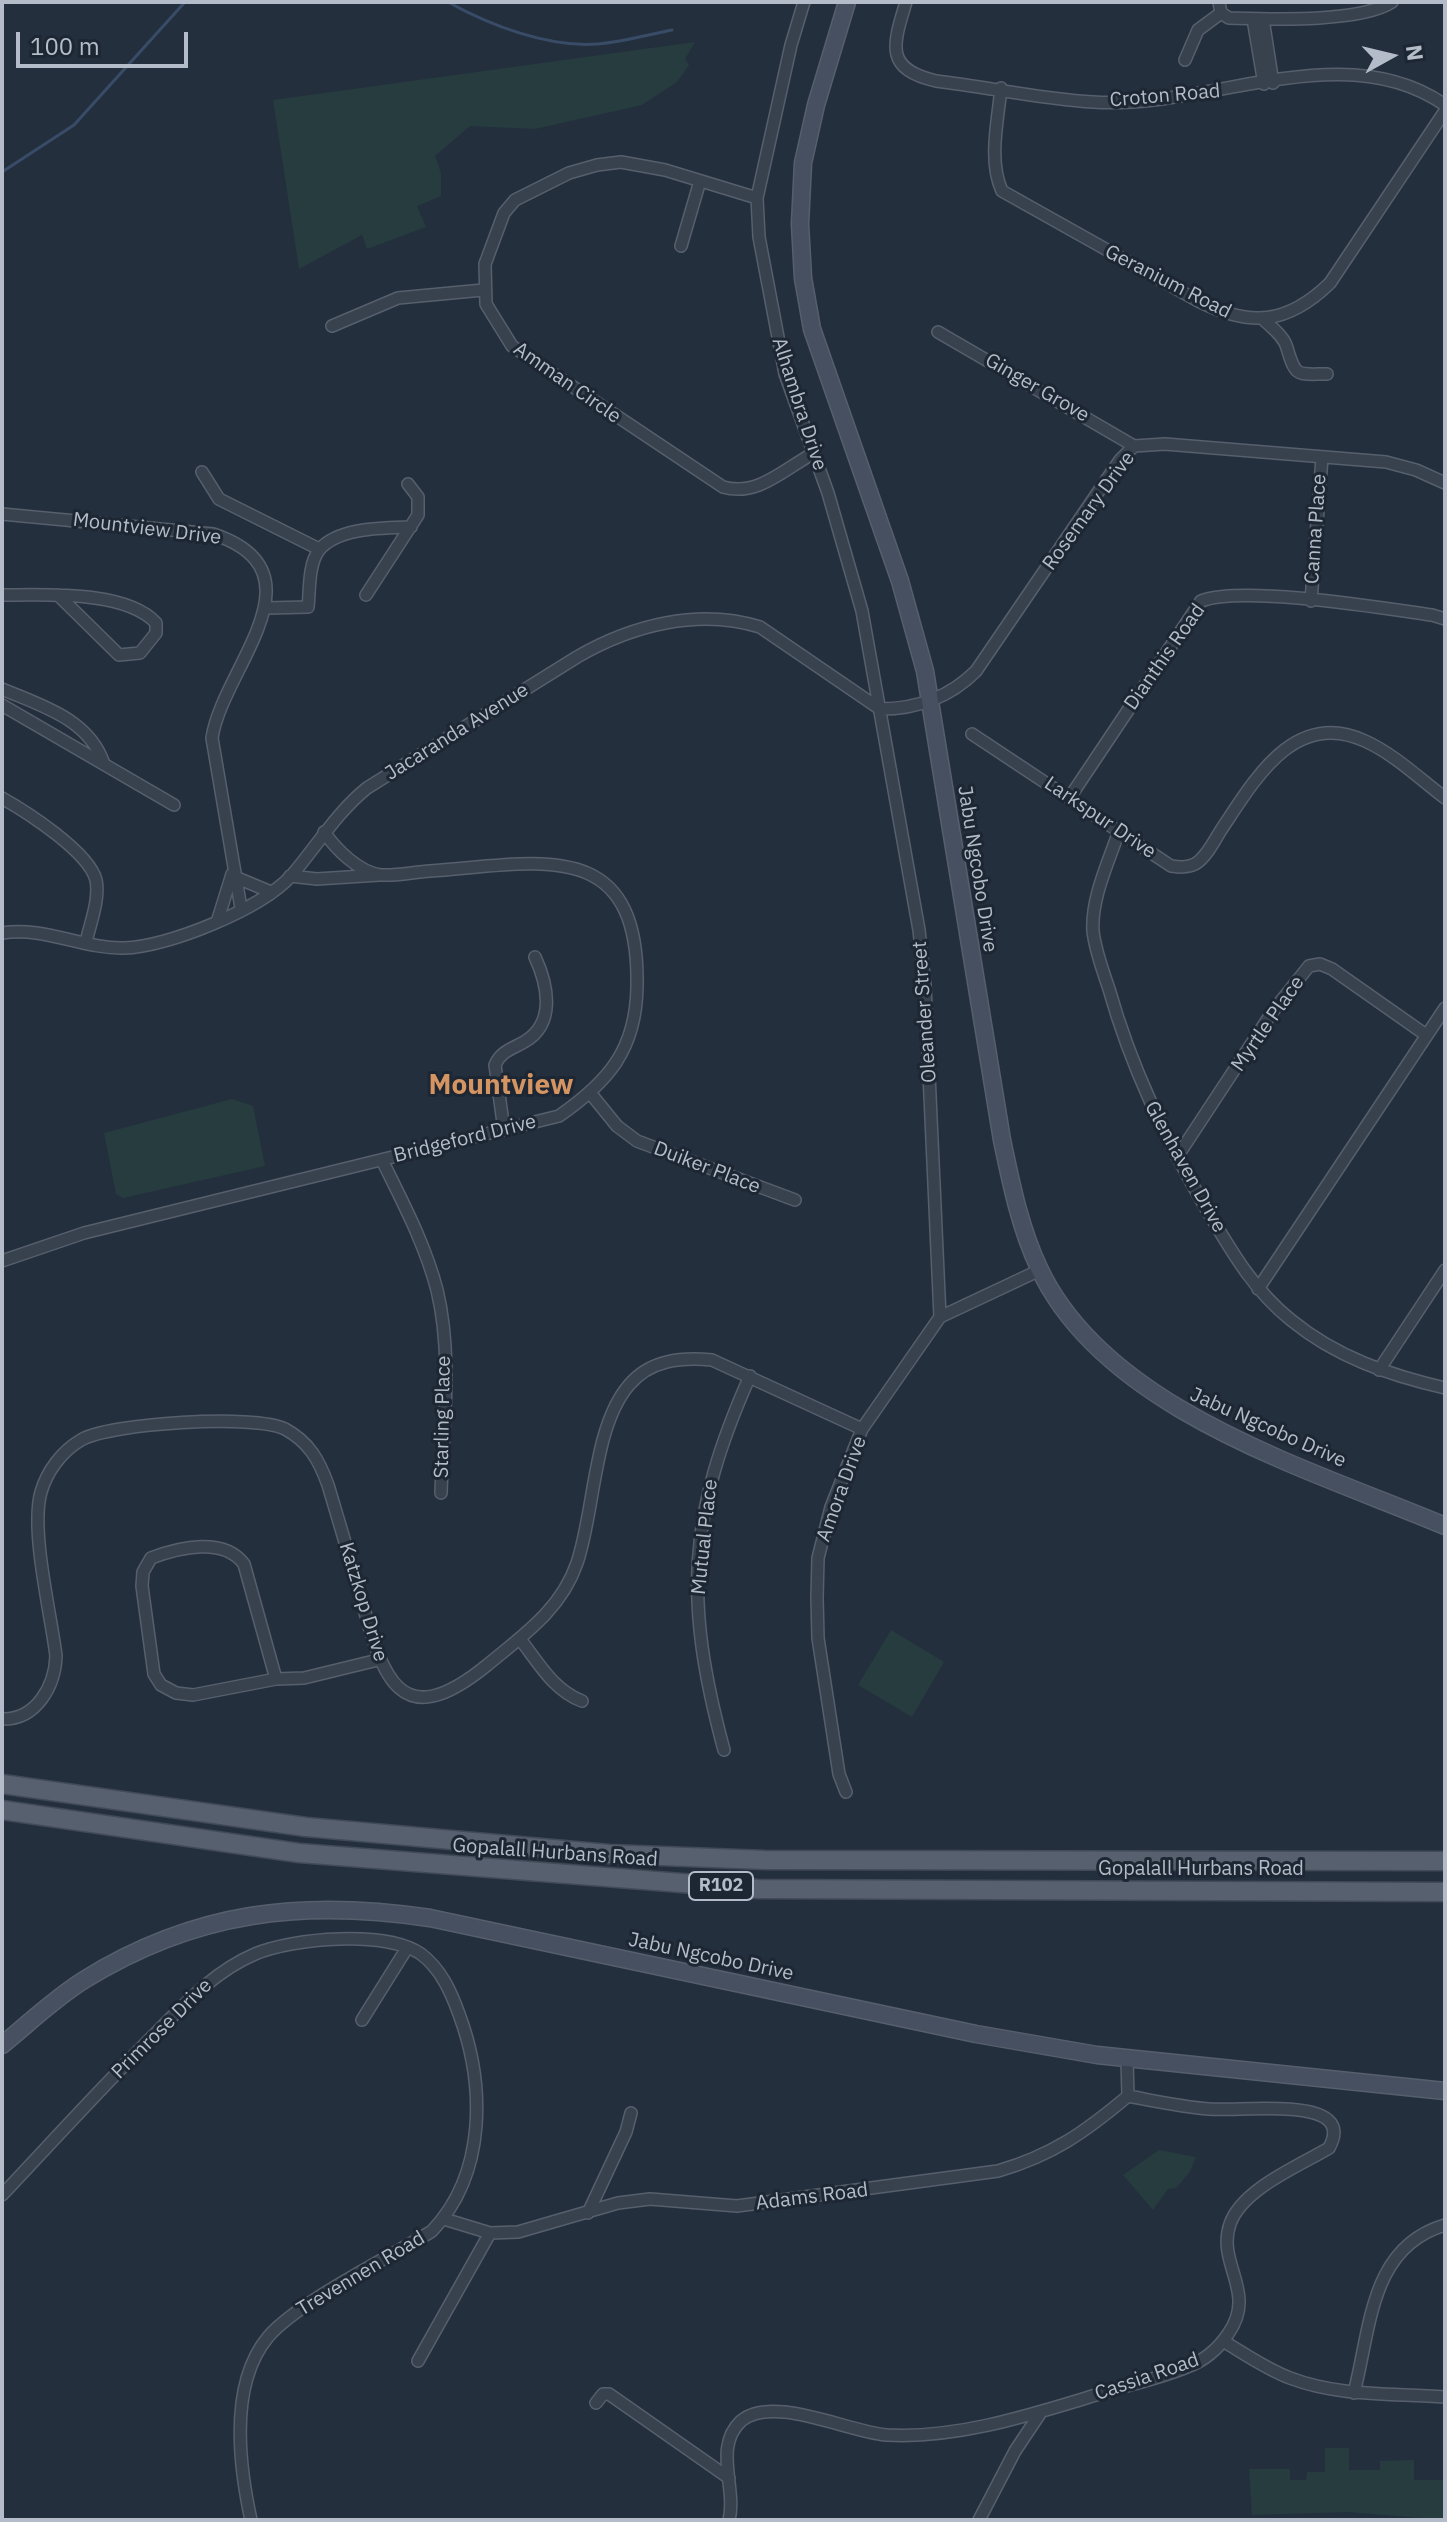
<!DOCTYPE html>
<style>
body{margin:0}
#map{position:relative;width:1447px;height:2522px;overflow:hidden;background:#242f3e;font-family:"IBM Plex Sans",sans-serif}
canvas{display:block}
.frame{position:absolute;inset:0;border:4px solid #b4bcc9;pointer-events:none}
.north{position:absolute;left:1351px;top:16px;width:80px;height:80px;-webkit-text-stroke:6px #1d2633;paint-order:stroke;rotate:82deg;font-size:22px;font-weight:700;line-height:32px;text-align:center;color:#b4bcc9}
.north::after{content:'';display:block;margin:auto;width:28px;height:36px;background:#b4bcc9;clip-path:polygon(50% 0,100% 100%,50% 72%,0 100%)}
.scale{position:absolute;left:16px;top:32px;width:172px;height:36px;box-sizing:border-box;border:4px solid #b4bcc9;border-top:0;padding-left:10px;font-size:24px;line-height:28px;white-space:nowrap;color:#b4bcc9;-webkit-text-stroke:6px #1d2633;paint-order:stroke}
</style>
<div id="map">
<canvas width="1447" height="2522"></canvas>
<div class="frame"></div>
<div class="north">N</div>
<div class="scale">100 m</div>
</div>
<script>
const ctx = document.querySelector('canvas').getContext('2d');
ctx.lineJoin = 'round';
function fillPath(path, color) { ctx.fillStyle = color; ctx.fill(path, 'evenodd'); }
function stroke(path, color, width, dash) { ctx.strokeStyle = color; ctx.lineWidth = width; ctx.lineCap = dash ? 'butt' : 'round'; ctx.setLineDash(dash || []); ctx.stroke(path); }
function drawText(font, color, halo, rows, align = 'center') {
  ctx.font = font + ' "IBM Plex Sans",sans-serif'; ctx.lineWidth = 6; ctx.setLineDash([]); ctx.textBaseline = 'middle'; ctx.strokeStyle = halo; ctx.fillStyle = color; for (const [text, x, y, turn = 0] of rows) {
    ctx.save(); ctx.translate(x, y); ctx.rotate((+turn || 0) * Math.PI / 180); ctx.textAlign = isNaN(turn) ? turn : align; if (halo) ctx.strokeText(text, 0, 0); ctx.fillText(text, 0, 0); ctx.restore();
  }
}
fillPath(new Path2D(`
 M695,42L685,59L689,65L677,82L642,105L535,129L470,126L435,156L441,173V196L417,206L426,227L367,249L362,235L299,269L273,100Z
 M232,1099L253,1106L265,1166L123,1198L116,1194L104,1133Z
 M891,1630L944,1662L912,1717L858,1685Z
 M1159,2150L1196,2157L1190,2172L1176,2188L1168,2189L1153,2210L1123,2175Z
 M1325,2448H1349V2470H1380V2461L1414,2460V2480H1445V2520L1348,2512L1252,2515L1249,2469H1290V2480H1306L1307,2472H1325Z`), '#263c3f');
stroke(new Path2D(`
 M448,2C489,25 549,48 598,44C622,42 647,35 672,30
 M2,172L74,125L185,2`), '#394c67', 3);
const street = new Path2D(`
 M804,2L791,45L757,198L759,237L785,374L828,493L862,611L919,930L925,985L940,1317
 M906,2C893,45 884,69 936,81C988,87 1041,99 1093,102C1208,110 1343,34 1445,105
 M1219,2L1221,13L1229,18C1268,19 1360,23 1392,2
 M1253,19L1264,84
 M1263,19L1273,83
 M1185,60L1198,30L1221,13
 M1001,88C998,120 988,161 1002,191L1198,301C1250,327 1287,325 1330,283L1445,111
 M757,198L665,170L621,162L597,165L569,173L515,200L504,213L485,264L486,304L512,346L723,487C758,497 784,469 814,453
 M681,246L700,181
 M1263,319C1271,327 1284,336 1287,348C1296,378 1297,374 1327,374
 M332,326L398,298L483,290
 M938,332L1134,446
 M202,472L219,499L319,549
 M2,514L213,534C328,572 222,669 212,738L241,908
 M2,595C44,595 126,590 156,623V633L140,653L119,655L58,595
 M366,595L418,515V497L408,484
 M1311,601L1322,458
 M267,608L308,607C310,590 308,565 319,550C338,527 384,528 411,527
 M2,689C42,706 89,719 104,764
 M2,705L174,805
 M972,734L1171,866C1179,867 1187,868 1195,864C1206,858 1214,841 1221,830C1254,781 1294,708 1365,741C1394,754 1420,779 1445,798
 M1070,797L1201,601C1242,585 1383,608 1432,615L1445,619
 M2,798C27,812 89,852 96,880C100,899 90,924 86,942
 M1119,831C1109,861 1091,898 1093,931C1095,950 1103,971 1109,989C1131,1067 1164,1135 1204,1205C1229,1247 1252,1289 1291,1320C1336,1357 1389,1375 1445,1388
 M290,876L317,879L379,875
 M235,877L271,892
 M218,919L232,874
 M2,933C44,926 83,949 124,948C168,947 261,909 291,876C317,846 336,813 367,788L577,657C632,625 699,608 760,627L880,709C917,709 950,697 976,671L1120,460L1134,446L1165,444L1386,462L1416,470L1445,483
 M591,1094L617,1126L637,1141L795,1200
 M504,1130L495,1065C501,1051 512,1049 524,1042C556,1024 548,985 535,957
 M1177,1157L1273,1011L1309,966L1320,964L1332,969L1426,1035
 M382,1160C403,1203 425,1244 437,1290C453,1356 443,1427 441,1493
 M2,1261L84,1233L559,1116C608,1082 636,1050 637,987C640,835 540,863 430,871C414,872 396,876 381,875C358,872 336,849 324,832
 M1258,1289L1445,1008
 M1379,1370L1445,1270
 M520,1639C538,1662 553,1690 582,1701
 M276,1679L244,1564C224,1537 180,1547 151,1558L143,1572L142,1586L154,1674L161,1685L176,1693L193,1695L276,1679L304,1678L378,1660
 M2,1719C37,1720 55,1685 56,1656C51,1614 30,1530 41,1492C47,1471 62,1451 81,1440C109,1423 255,1414 285,1429C309,1442 319,1460 328,1485C339,1522 350,1558 360,1595C382,1673 397,1738 486,1666C522,1636 561,1610 577,1563C595,1510 593,1427 629,1385C650,1360 681,1357 712,1360L862,1429
 M724,1750C684,1602 687,1517 750,1376
 M846,1792L839,1774L818,1638L817,1598L818,1558L831,1507L862,1429L940,1317L1040,1270
 M362,2020L407,1948
 M1127,2060L1128,2096
 M2,2195C52,2142 101,2088 152,2037C184,2005 213,1972 255,1954C293,1938 386,1930 421,1954C441,1969 451,1992 459,2014C485,2084 487,2173 432,2231C390,2257 298,2302 268,2337C229,2384 239,2465 251,2520
 M588,2213L626,2132L631,2113
 M444,2219L490,2233L518,2232L618,2203L650,2199L737,2206L998,2171C1053,2155 1085,2132 1128,2096
 M1223,2341C1245,2354 1266,2369 1290,2378C1340,2397 1392,2393 1445,2397
 M418,2361L490,2233
 M1354,2393C1371,2327 1370,2247 1445,2225
 M596,2403L603,2394H609L729,2478
 M729,2520C737,2488 713,2447 741,2421C772,2394 848,2432 887,2435C961,2439 1036,2413 1106,2392C1132,2384 1161,2378 1187,2367C1203,2361 1218,2349 1228,2334C1258,2292 1216,2264 1230,2224C1242,2189 1299,2166 1329,2148C1334,2139 1337,2128 1328,2120C1308,2102 1236,2111 1209,2109C1182,2107 1155,2101 1128,2096
 M979,2520L1015,2451L1041,2412`);
const secondary = new Path2D(`
 M847,2L816,105L803,163L800,224L803,278L812,329L900,581L925,671L1002,1140C1011,1183 1020,1228 1039,1268C1105,1410 1310,1469 1445,1526
 M2,2045C28,2024 55,1998 84,1980C195,1911 303,1899 430,1918L976,2034L1097,2055L1445,2091`);
const primary = new Path2D(`
 M2,1784L306,1827L609,1854L765,1860L1445,1861
 M2,1810L299,1853L758,1889L1445,1892`);
stroke(street, '#565f6c', 14);
stroke(secondary, '#565f6c', 19);
stroke(primary, '#414a57', 21);
stroke(street, '#38414e', 11);
stroke(secondary, '#465061', 16);
stroke(primary, '#56606e', 18);
for (const [x, y, w] of [
 [721,1886,64]
]) { const box = new Path2D(); box.roundRect(x - w / 2, y - 14, w, 28, 6); ctx.fillStyle = '#1d2633'; ctx.fill(box); stroke(box, '#b4bcc9', 2); }
drawText('bold 18px', '#b4bcc9', null, [
 ["R102",721,1886]
]);
drawText('20px', '#b4bcc9', '#1d2633', [
 ["Croton Road",1165,96,-5],
 ["Geranium Road",1168,282,27],
 ["Amman Circle",567,383,35],
 ["Ginger Grove",1037,388,30],
 ["Alhambra Drive",799,404,72],
 ["Rosemary Drive",1089,511,-54],
 ["Mountview Drive",147,529,7],
 ["Canna Place",1316,529,-86],
 ["Dianthis Road",1165,657,-55],
 ["Jacaranda Avenue",457,732,-32],
 ["Larkspur Drive",1100,818,34],
 ["Jabu Ngcobo Drive",977,869,81],
 ["Oleander Street",925,1012,-94],
 ["Myrtle Place",1268,1024,-55],
 ["Bridgeford Drive",465,1139,-14],
 ["Glenhaven Drive",1185,1167,61],
 ["Duiker Place",707,1168,21],
 ["Starling Place",443,1417,-89],
 ["Jabu Ngcobo Drive",1268,1428,24],
 ["Amora Drive",842,1489,-70],
 ["Mutual Place",705,1537,-84],
 ["Katzkop Drive",363,1602,73],
 ["Gopalall Hurbans Road",555,1853,4],
 ["Gopalall Hurbans Road",1201,1869],
 ["Jabu Ngcobo Drive",711,1957,12],
 ["Primrose Drive",162,2029,-45],
 ["Adams Road",812,2197,-7],
 ["Trevennen Road",361,2274,-31],
 ["Cassia Road",1147,2377,-19]
]);
drawText('bold 28px', '#d59563', '#1d2633', [
 ["Mountview",501,1086]
]);
</script>
